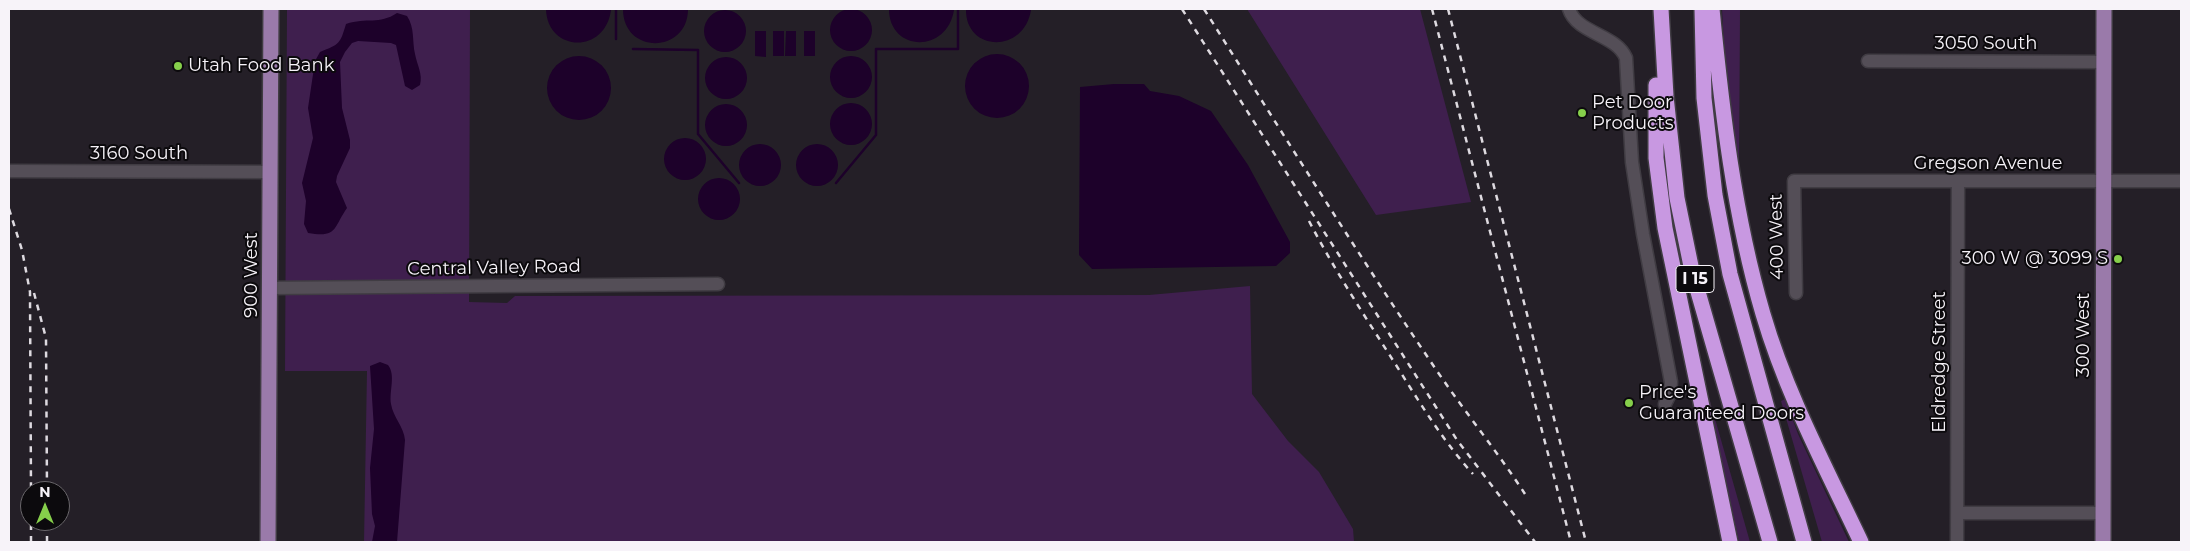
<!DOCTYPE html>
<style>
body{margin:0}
#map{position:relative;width:2190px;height:551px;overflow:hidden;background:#241f27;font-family:Montserrat,sans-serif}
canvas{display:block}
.frame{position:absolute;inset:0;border:10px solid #f7f3f9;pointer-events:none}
.north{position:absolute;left:20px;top:481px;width:50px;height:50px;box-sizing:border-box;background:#0c0a0d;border:1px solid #6a676b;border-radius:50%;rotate:0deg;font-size:14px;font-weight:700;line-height:20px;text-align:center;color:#f7f3f9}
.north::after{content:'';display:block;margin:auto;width:18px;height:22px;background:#86cf4b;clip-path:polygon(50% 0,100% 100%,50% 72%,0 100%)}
</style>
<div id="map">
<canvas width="2190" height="551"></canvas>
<div class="frame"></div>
<div class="north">N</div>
</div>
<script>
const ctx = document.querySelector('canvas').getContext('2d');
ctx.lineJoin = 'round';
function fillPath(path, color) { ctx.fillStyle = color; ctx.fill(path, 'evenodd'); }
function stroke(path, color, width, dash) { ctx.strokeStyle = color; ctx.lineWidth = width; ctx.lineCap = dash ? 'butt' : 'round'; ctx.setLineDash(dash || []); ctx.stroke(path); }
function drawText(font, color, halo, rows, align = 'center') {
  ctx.font = font + ' Montserrat,sans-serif'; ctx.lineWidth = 4; ctx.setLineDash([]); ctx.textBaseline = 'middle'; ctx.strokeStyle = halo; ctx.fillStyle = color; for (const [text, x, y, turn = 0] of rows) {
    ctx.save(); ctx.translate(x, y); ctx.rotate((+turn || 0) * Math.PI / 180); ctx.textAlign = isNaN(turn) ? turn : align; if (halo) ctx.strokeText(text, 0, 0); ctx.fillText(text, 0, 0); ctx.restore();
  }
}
fillPath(new Path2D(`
 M287,9H470L469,302L507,303L515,296L1149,295L1250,286L1252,394L1288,441L1319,472L1353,529L1354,542H364L367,371H285Z
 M1247,9H1420L1471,202L1376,215Z
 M1722,9H1740L1739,173L1725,64Z
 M1704,380L1750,542H1739L1738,537Z
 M1785,399L1798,434L1849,542H1822L1781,401Z`), '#3f1f4e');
fillPath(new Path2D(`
 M546,9H611V10C605,55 547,52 546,9Z
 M623,9H688C688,54 623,55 623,9Z
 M889,9H953L954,10C947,54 889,52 889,9Z
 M966,9H1030L1031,10C1024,54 965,52 966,9Z
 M830 30a21 21 0 1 1 42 0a21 21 0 1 1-42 0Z
 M704 31a21 21 0 1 1 42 0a21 21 0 1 1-42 0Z
 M397,13L407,16C415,28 412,41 415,54C417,65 423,74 420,85L412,90L405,86L396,45L391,43L358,41L352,43L345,52L340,62L342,108L350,140V148L337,176L336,182L347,208C333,228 338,238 308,233L304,224L306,201L302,183L313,138L308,108L315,61L320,52C340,44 340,44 346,24C367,17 379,25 397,13Z
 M755,31H766V57L755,56Z
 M773,31H784V56H773Z
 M786,31H796V56H785Z
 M804,31H815V56H804Z
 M965 86a32 32 0 1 1 64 0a32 32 0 1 1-64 0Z
 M547 88a32 32 0 1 1 64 0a32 32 0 1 1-64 0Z
 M830 77a21 21 0 1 1 42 0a21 21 0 1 1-42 0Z
 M705 78a21 21 0 1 1 42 0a21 21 0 1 1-42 0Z
 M1114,84H1144L1150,91L1179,96L1211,111L1248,165L1290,242V253L1276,266L1092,269L1079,255L1080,87Z
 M830 124a21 21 0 1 1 42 0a21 21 0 1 1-42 0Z
 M705 125a21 21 0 1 1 42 0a21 21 0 1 1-42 0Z
 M664 159a21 21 0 1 1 42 0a21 21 0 1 1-42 0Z
 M739 165a21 21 0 1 1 42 0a21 21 0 1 1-42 0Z
 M796 165a21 21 0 1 1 42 0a21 21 0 1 1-42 0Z
 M698 199a21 21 0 1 1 42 0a21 21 0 1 1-42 0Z
 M380,362L388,365C396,375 389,391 391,404C393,417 404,427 405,440L397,542H372L375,526L372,514L370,468L374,429L370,366Z`), '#1d012a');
stroke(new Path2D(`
 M616,9V39
 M633,49L698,50V134L739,183
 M836,183L876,135V49H958V9`), '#1d012a', 2.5);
const minor = new Path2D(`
 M1569,9C1577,34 1616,34 1626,58L1632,162L1643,234L1671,382L1670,394L1665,404
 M1868,61L2104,62
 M9,171L270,172
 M271,288L718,284
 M1796,293L1794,181H2181
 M1958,513H2103
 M1957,542L1958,181`);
const major = new Path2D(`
 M268,542L271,9
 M2103,542L2104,9`);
const highway = new Path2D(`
 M1661,9L1666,96L1677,198L1692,271L1770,542
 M1702,9L1704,98L1715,195L1730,274L1804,542
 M1712,9C1722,111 1734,215 1763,314C1786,393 1826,468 1861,542
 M1656,85V158L1665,228L1730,542`);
stroke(minor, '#403c43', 15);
stroke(major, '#403c43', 18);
stroke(highway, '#403c43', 18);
stroke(minor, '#544e57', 12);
stroke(major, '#9a7aaa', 15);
stroke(highway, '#c898e1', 15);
stroke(new Path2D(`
 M1182,9L1457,440L1535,542
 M1204,9C1280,129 1355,250 1435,368C1464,411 1497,451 1525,494
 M1432,9L1571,542
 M1448,9L1586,542
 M9,209L22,250L30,292L31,491
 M1309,221C1335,271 1366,318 1396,365C1420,403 1443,441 1473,474
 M34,293L46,338L47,491
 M31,542V521
 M47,542V521`), '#dedae0', 2.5, [6, 6]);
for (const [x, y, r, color] of [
 [178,66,5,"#86cf4b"],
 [1582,113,5,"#86cf4b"],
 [2118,259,5,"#86cf4b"],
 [1629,403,5,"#86cf4b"]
]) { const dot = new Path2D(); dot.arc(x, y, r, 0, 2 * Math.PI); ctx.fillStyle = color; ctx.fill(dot); stroke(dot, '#0c0a0d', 2); }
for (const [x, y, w] of [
 [1695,279,38]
]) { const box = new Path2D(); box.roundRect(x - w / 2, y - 13.5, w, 27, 4); ctx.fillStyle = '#0c0a0d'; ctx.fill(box); stroke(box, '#f7f3f9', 1); }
drawText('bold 16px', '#f7f3f9', null, [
 ["I 15",1695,279]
]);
drawText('18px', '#f7f3f9', '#0c0a0d', [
 ["3050 South",1986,44],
 ["3160 South",139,154],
 ["Gregson Avenue",1988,164],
 ["400 West",1777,237,-91],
 ["Central Valley Road",494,268,-1],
 ["900 West",252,275,-90],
 ["300 West",2084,335,-90],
 ["Eldredge Street",1940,362,-90]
]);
drawText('18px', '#f7f3f9', '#0c0a0d', [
 ["Utah Food Bank",188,66],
 ["Pet Door",1592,103],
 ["Products",1592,124],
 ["300 W @ 3099 S",2108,259,"right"],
 ["Price's",1639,393],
 ["Guaranteed Doors",1639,414]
], 'left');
</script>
